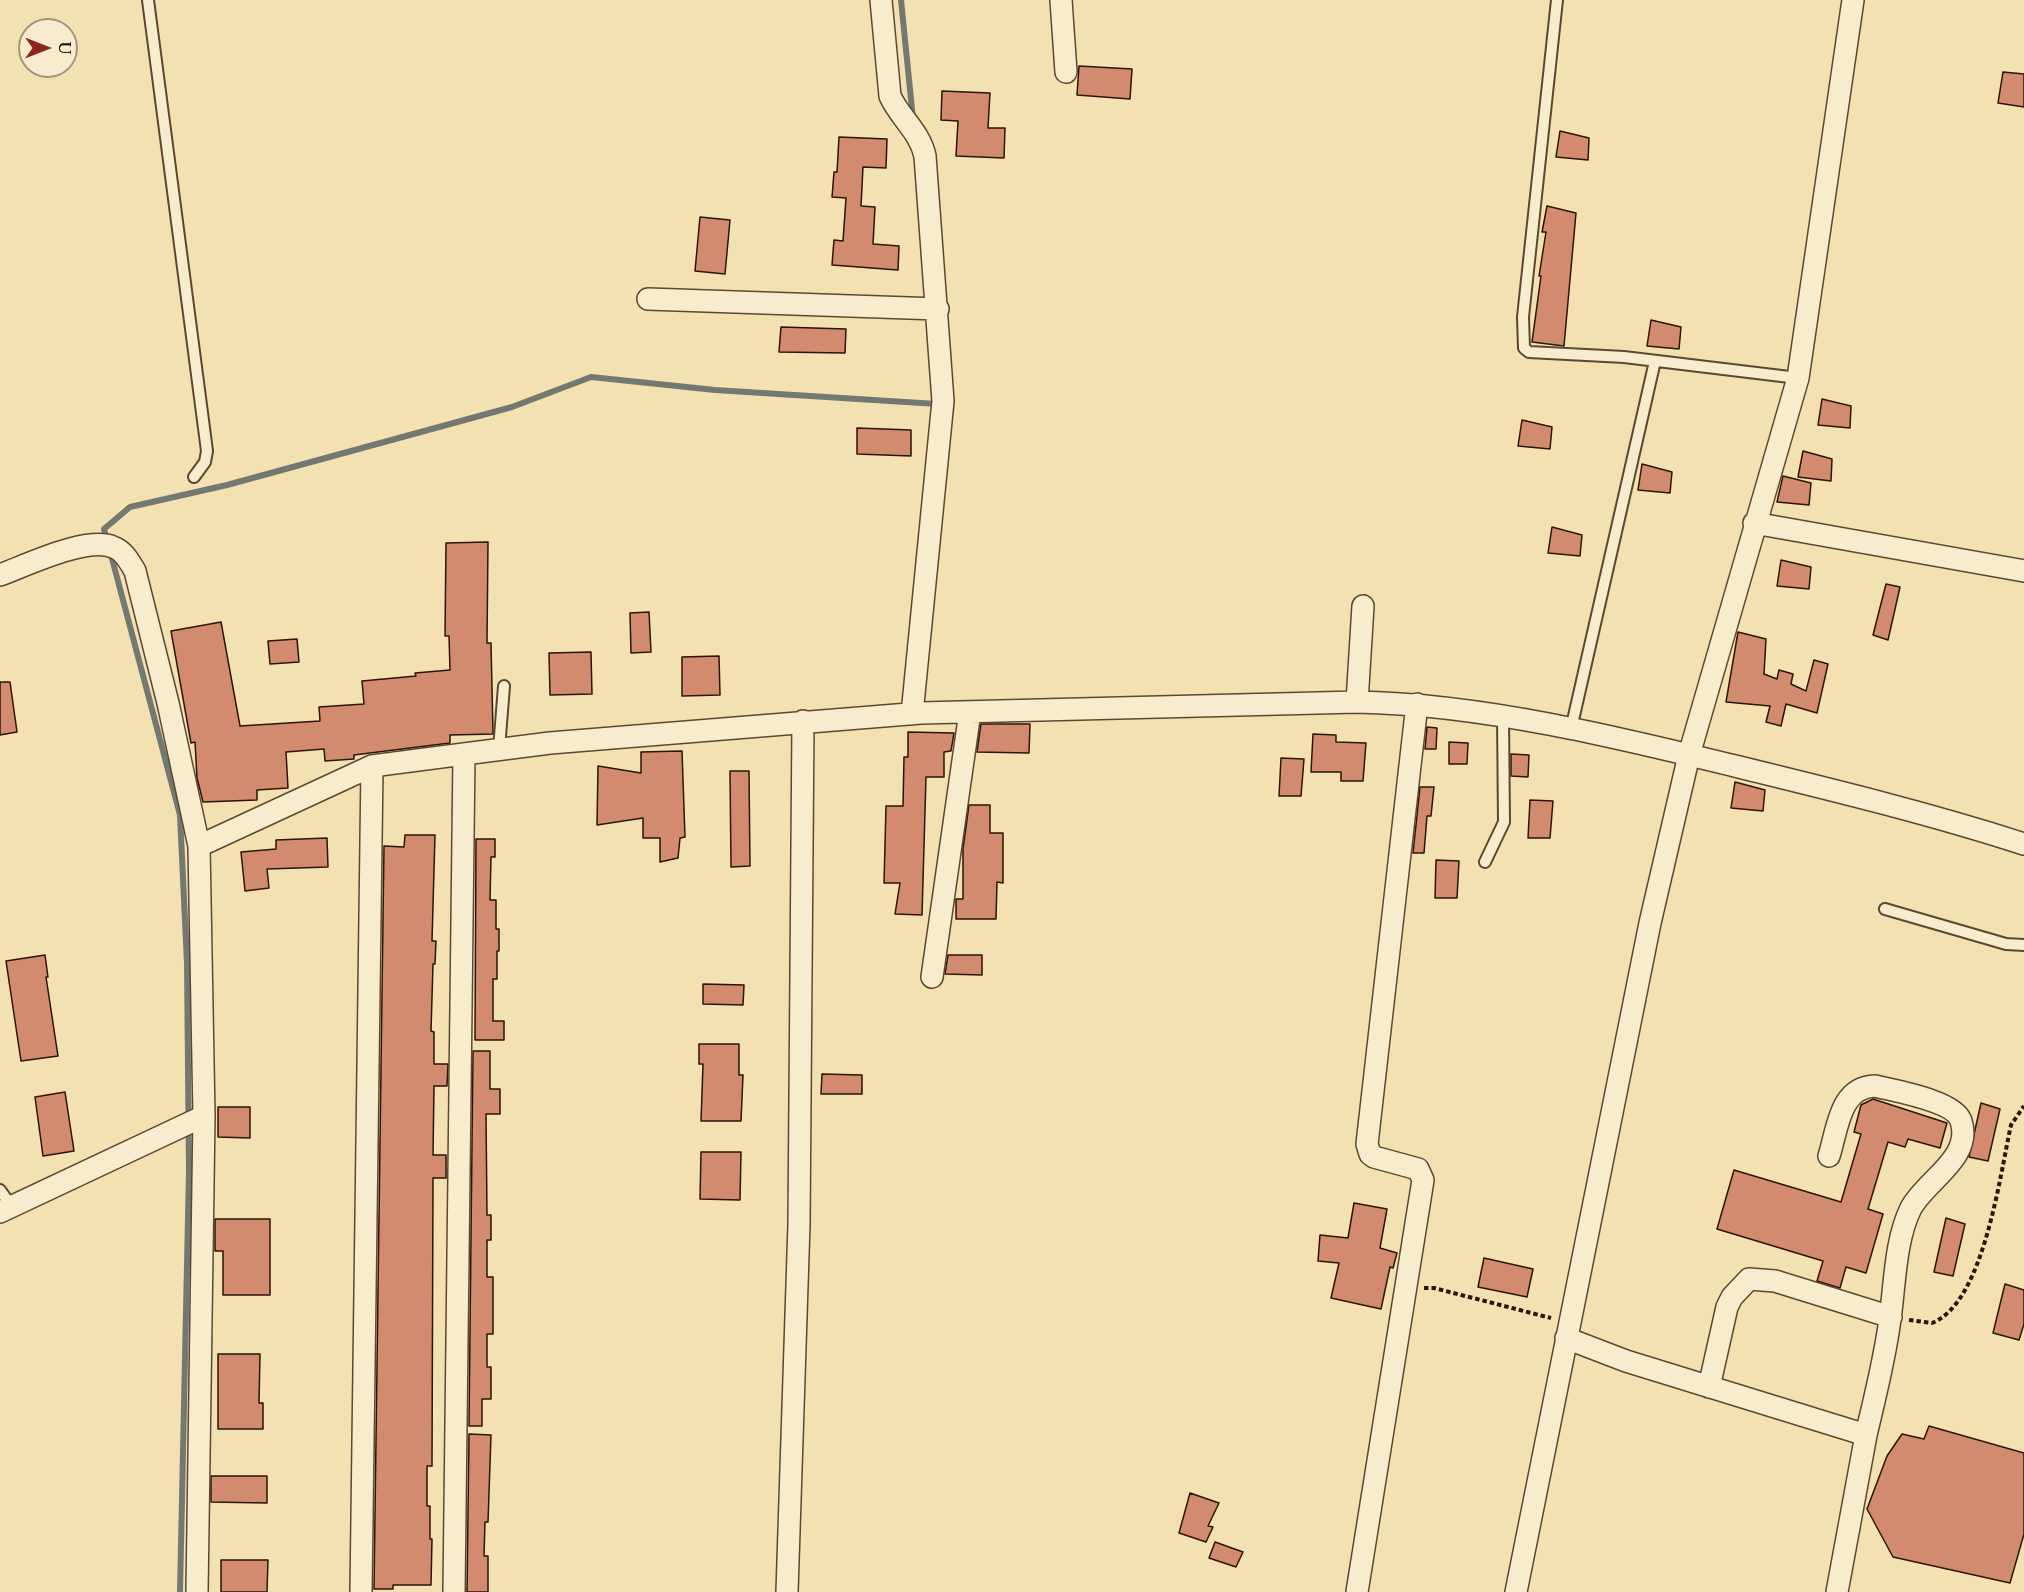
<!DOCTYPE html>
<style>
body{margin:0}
#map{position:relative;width:2024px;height:1592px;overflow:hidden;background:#f3e1b2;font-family:Cardo,serif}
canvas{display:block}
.north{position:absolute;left:18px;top:18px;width:60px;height:60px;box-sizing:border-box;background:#f7eccd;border:2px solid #a5967e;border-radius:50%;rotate:90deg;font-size:16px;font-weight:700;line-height:24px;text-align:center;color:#2a1507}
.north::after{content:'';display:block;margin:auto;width:21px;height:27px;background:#8f2418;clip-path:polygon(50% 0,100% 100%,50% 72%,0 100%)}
</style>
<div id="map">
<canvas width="2024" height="1592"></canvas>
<div class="north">U</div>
</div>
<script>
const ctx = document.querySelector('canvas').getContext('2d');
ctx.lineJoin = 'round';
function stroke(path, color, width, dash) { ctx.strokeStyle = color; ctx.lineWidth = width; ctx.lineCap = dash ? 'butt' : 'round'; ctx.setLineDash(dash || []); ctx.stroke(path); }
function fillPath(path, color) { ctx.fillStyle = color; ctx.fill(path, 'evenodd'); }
stroke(new Path2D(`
 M901,0L913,119
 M107,541L104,529L130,507L227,485L512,407L591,377L715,390L937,404
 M110,551L180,815L187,963L189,1171L180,1592`), '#717971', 6);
const building = new Path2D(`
 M1079,66L1132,69L1130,99L1077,95Z
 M2003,72L2024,74V107L1998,103Z
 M942,91L990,93L988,128H1005L1004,158L956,156L958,121L941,120Z
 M1560,131L1589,138L1588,160L1556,157Z
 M839,137L887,139L886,168L863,167L861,206L875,207L873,244L899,246L898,270L832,265L834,240L843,241L846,198L832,197L834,172H837Z
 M1547,206L1576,213L1564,346L1532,342L1541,276H1539L1546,232H1542Z
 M700,217L730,220L725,274L695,271Z
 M1651,320L1681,327L1679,349L1647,346Z
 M781,327L846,329L845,353L779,352Z
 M1822,399L1851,406L1850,428L1818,425Z
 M1522,420L1552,427L1550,449L1518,446Z
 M857,428L911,430V456L857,454Z
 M1803,451L1832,459L1831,481L1798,477Z
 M1642,464L1672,472L1670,493L1638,490Z
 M1783,476L1811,483L1809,505L1777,502Z
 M1552,527L1582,535L1580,556L1548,553Z
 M488,542L487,643H491L493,734L450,735V743L354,755V759L325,761L324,749L286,752L288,788L257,790V800L203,802L197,778L195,742L191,743L171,631L221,622L240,726L320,721L319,707L364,704L362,681L416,676L415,673L450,670L449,636H445L446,543Z
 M1781,560L1811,567L1809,589L1777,586Z
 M1886,584L1900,587L1888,640L1873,635Z
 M649,612L651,652L631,653L630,613Z
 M1738,632L1766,639L1764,674L1777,679L1779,670L1793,674L1791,684L1806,691L1814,660L1828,664L1817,713L1786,704L1781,726L1766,722L1770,706L1726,702Z
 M297,639L299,662L270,664L268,641Z
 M591,652L592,694L550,695L549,653Z
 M719,656L720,695L682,696V657Z
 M0,682H10L17,732L0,735Z
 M981,724H1030L1029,753L977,752Z
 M1427,727L1437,728L1436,749H1425Z
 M908,732L954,733L951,751L944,752V777H926L922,915L895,914L900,883H884L886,806H903L904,757H908Z
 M1313,734L1336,735V742L1366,743L1363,781H1341V772H1311Z
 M1449,742L1468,743L1467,764H1449Z
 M682,751L685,837L680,838L678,858L660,862V838H643V818L597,825L598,766L641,773V752Z
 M1511,754L1529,755L1528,777L1511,776Z
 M1281,758L1304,759L1301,796H1279Z
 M730,771H749L750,866L731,867Z
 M1735,782L1765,790L1763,811L1731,808Z
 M1420,787H1434L1431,816H1427L1424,853H1413Z
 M1530,800L1553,801L1550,838H1528Z
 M969,805H990V833H1003V883L997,882L996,919H956V899H963V849Z
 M405,835H435L432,941H436L435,964H433L431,1031L434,1032V1064H448L447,1086H434L433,1155H446V1178H433L432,1466H427V1506H430V1539H432L431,1585H393V1589H374L384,846L404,847Z
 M327,838L328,867L267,869L269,888L245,891L241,852L276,849V840Z
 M476,839H495V857H491L490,900H496V929H499V951H497V979H493V1021H504V1040H475Z
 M1436,860L1459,861L1457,898H1435Z
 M45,955L48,977H46L58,1056L21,1061L6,961Z
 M948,955H982V975L945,974Z
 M703,984L744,985L743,1005L703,1004Z
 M699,1044H739V1075H743L741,1121H701L703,1064H699Z
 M473,1051H490V1089H500V1114H486L487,1215H491V1240H487V1277H493V1334H487V1367H491V1399H482V1426H469Z
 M822,1074L862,1075V1094H821Z
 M65,1092L74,1151L43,1156L35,1097Z
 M1873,1099L1947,1123L1940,1148L1908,1139L1905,1147L1888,1142L1868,1209L1883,1214L1866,1273L1846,1267L1840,1288L1817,1281L1823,1261L1717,1229L1734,1170L1841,1202L1861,1134L1854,1132L1861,1105Z
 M1981,1103L2000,1109L1988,1161L1969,1157Z
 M218,1107H250V1138L218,1137Z
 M701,1152H741L740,1200L700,1199Z
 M1354,1203L1387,1209L1380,1248L1397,1253L1393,1268L1390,1267L1381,1309L1331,1298L1339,1263L1318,1261L1320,1235L1348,1238Z
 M1946,1218L1965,1224L1953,1276L1934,1272Z
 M215,1219H270V1295H223V1251H215Z
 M1484,1258L1533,1269L1527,1297L1478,1287Z
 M2005,1284L2024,1290V1324L2019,1340L1993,1333Z
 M218,1354H260L259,1403H263V1429H218Z
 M1929,1426L2024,1453V1534L2010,1583L1893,1557L1867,1509L1887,1456L1902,1434L1924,1439Z
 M469,1434L491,1435L488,1522H485L484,1556H488V1592H467Z
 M211,1476H267V1503L211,1502Z
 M1190,1493L1219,1503L1208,1526L1213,1527L1206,1542L1179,1533Z
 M1215,1542L1243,1552L1236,1567L1209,1558Z
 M221,1560H268L267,1592H221Z`);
fillPath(building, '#d38b70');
stroke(building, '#2a1507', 1.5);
const service = new Path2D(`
 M148,0L207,451L205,462L194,477
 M1557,0L1523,317L1524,348L1529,352L1624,357L1798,378
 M1571,729L1655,361
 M499,749L504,686
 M1485,862L1504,822L1503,718
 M1885,909L2006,944L2024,945
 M0,1190L12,1207`);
const minor = new Path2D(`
 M881,0L890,96C900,118 920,132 925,156L943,401L912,714
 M1061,0L1066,72
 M648,299L938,309
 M1754,523L2024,571
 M0,575C27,565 87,536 113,547C124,551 129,561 135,571L168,703L199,846L204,1116L197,1592
 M1357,702L1363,606
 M199,846L372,766L464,754L550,743L921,713L1357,702C1482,704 1621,738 1743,768C1837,791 1931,814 2024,844
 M932,977L970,712
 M1829,1156C1838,1127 1840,1087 1875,1086C1895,1091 1955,1101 1961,1121C1973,1158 1926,1180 1911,1208C1895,1240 1895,1284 1890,1319C1885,1358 1875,1397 1866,1435
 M0,1212L204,1116
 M1566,1338L1626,1361L1866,1435L1837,1592
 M1709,1387L1727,1307L1732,1297L1749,1279L1775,1281L1891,1317
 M361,1592L372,766
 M454,1592L464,754
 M787,1592L799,1224L803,721
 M1357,1592L1423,1180L1418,1169L1374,1157L1370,1154L1367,1144L1417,704
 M1516,1592L1650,923L1689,755L1798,378L1853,0`);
stroke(service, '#5c4832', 14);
stroke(minor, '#5c4832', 24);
stroke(new Path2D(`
 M1424,1288H1434L1551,1318
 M1909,1320L1932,1323C1984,1303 2000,1174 2011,1125L2024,1106`), '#2a1507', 4, [4.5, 3]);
stroke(service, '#f7eccd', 10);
stroke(minor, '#f7eccd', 21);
</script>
